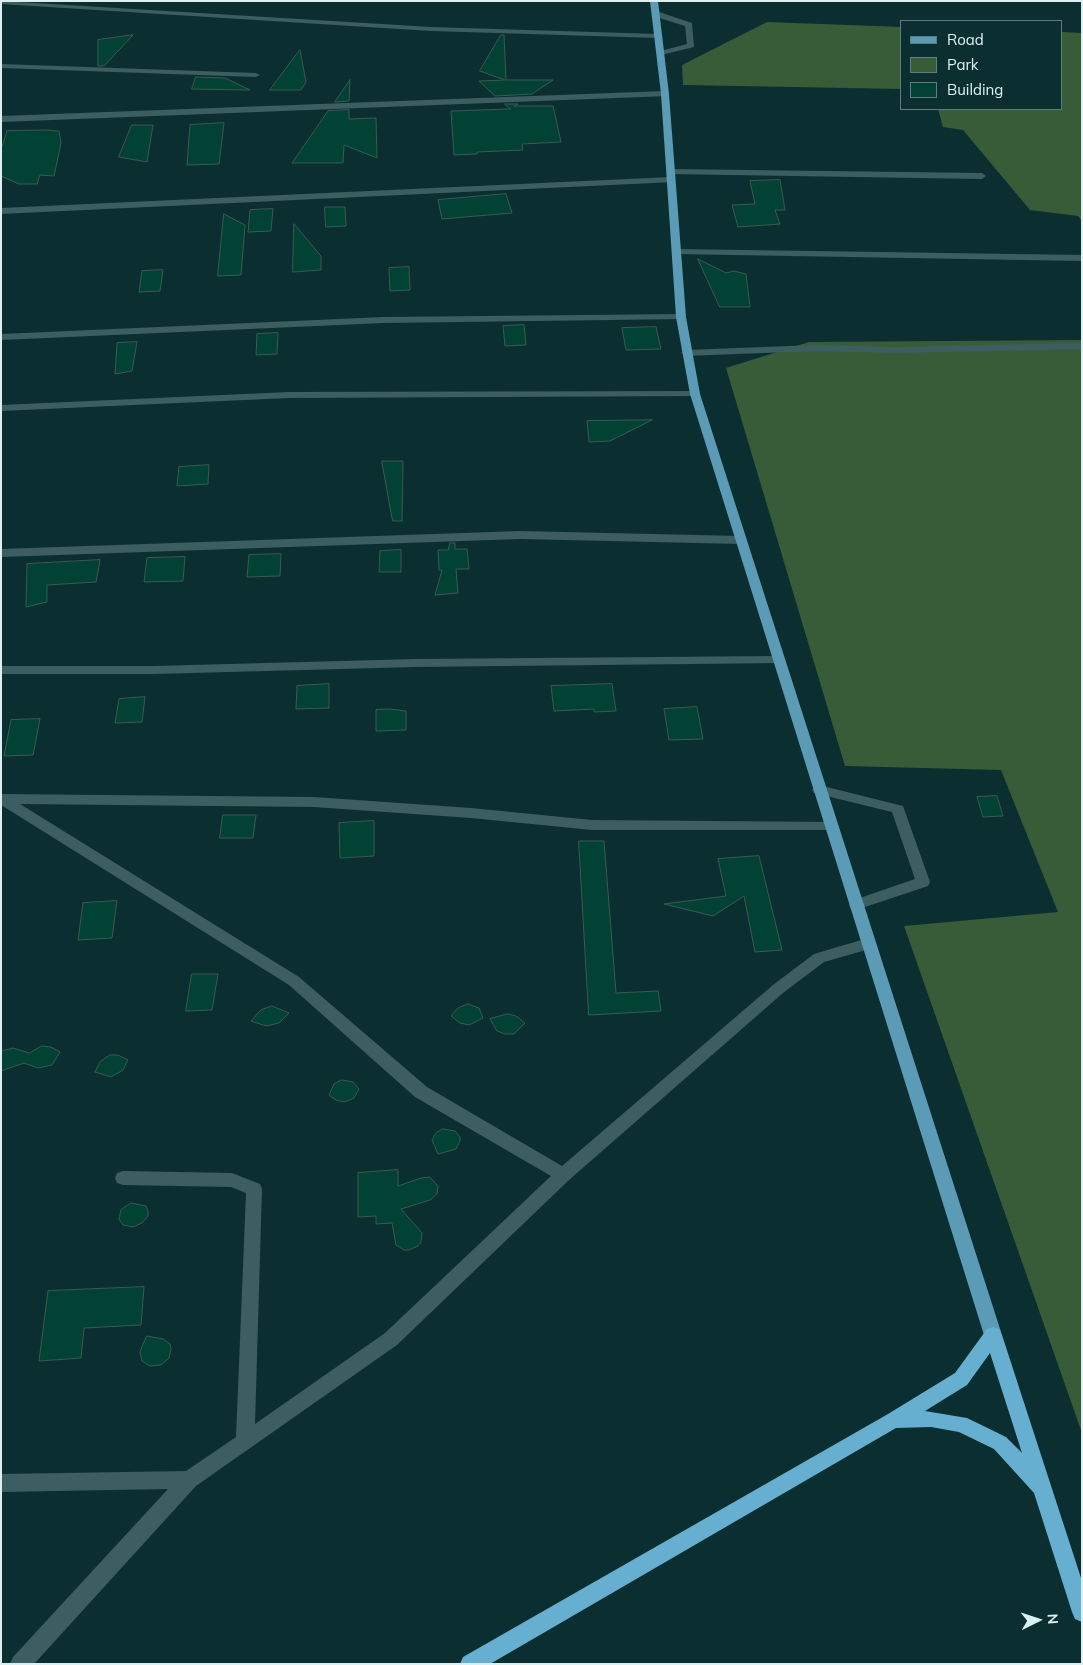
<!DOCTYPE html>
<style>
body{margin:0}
#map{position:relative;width:1083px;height:1665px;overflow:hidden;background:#0b2e31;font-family:Mulish,sans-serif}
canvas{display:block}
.frame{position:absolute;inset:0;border:2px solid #ddf0f1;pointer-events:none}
.legend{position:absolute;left:900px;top:20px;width:162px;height:90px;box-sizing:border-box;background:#0b2e31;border:1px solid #5f7c7e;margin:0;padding:6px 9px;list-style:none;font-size:15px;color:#ddf0f1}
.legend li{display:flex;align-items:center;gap:10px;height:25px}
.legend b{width:25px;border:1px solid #5f7c7e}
.north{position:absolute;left:1013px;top:1595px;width:50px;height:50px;-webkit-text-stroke:4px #0b2e31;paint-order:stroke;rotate:86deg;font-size:14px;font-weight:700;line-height:20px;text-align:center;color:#ddf0f1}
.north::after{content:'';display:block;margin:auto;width:18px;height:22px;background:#ddf0f1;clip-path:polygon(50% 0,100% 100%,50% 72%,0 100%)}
</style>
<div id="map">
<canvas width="1083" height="1665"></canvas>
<div class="frame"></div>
<ul class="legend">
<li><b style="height:6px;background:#5b9bb5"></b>Road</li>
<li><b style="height:14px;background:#385c37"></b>Park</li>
<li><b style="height:14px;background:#024235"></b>Building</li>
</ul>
<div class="north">N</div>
</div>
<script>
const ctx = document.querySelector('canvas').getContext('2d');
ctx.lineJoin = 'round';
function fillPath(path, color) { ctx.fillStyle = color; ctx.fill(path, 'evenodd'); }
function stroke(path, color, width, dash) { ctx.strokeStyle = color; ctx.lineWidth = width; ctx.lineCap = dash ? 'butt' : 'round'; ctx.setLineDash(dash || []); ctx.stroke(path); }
fillPath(new Path2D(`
 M767,22L902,27V89L683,85L682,65Z
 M1062,32L1082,33V221L1078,216L1030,210L963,130L943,127L938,109H1062Z
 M1082,340V1433L904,926L1058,912L1001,770L845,766L726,368L809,342Z`), '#385c37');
const building = new Path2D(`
 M133,35L104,66H98V40Z
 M501,35H504L506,80H553L532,94L495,96L479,81L505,80L480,71Z
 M300,50L306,82L301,90H270Z
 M196,77L225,78L250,90L192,89Z
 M350,80L349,101L335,102Z
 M505,104H518L514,106H553L561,142L522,144L523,150L477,152V154L454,155L451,111L510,109Z
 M349,110V119L376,118L377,158L344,145L343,163H292L328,111Z
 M224,123L219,164L187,165L190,125Z
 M132,125H153L147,162L119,157Z
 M47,130L59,131L61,143L54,176L40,175L37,184H19L1,176V150L7,131Z
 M780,180L785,210H775L780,224L738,227L732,205L755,204L750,181Z
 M506,194L512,213L442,219L438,200Z
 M325,207H345L346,226L326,227Z
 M273,209L271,231L248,232L250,210Z
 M224,214L245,225L241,275L218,276Z
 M294,224L321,256V270L293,272Z
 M698,259L726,273L734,271L746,274L750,307H720Z
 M409,267L410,290L390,291L389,268Z
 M163,270L160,291L139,292L142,271Z
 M524,325L526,345L505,346L503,326Z
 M656,327L661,349L626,350L622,328Z
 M278,333L277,354L256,355L257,334Z
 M137,342L132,371L115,374L117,343Z
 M652,420L610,441L589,442L587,421Z
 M382,461H403L402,521H393Z
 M209,465L208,484L177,486L179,467Z
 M450,543H455V549H467L469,569H456L458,593L435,595L442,570H439L438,550H448Z
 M401,550V572H379L380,551Z
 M281,554L280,576L247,577L249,555Z
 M185,557L183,581L144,582L147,558Z
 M100,560L96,582L47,585V602L26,607L27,564Z
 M329,684V708L296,709L297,686Z
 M612,684L616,711L594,712V709L554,711L551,686Z
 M145,697L142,722L115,723L119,699Z
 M697,707L703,739L669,740L664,709Z
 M389,709L406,711V730L376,731V710Z
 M40,719L33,755L4,756L11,720Z
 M997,796L1003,816L983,817L977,797Z
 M223,815H256L253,838H220Z
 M374,821V856L340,858L339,823Z
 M579,841H604L616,993L658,991L661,1011L589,1015Z
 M759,856L782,950L755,952L744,896L713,916L664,904L726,896L718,859Z
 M117,901L112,938L78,940L83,903Z
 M192,974H218L212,1010L186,1011Z
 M468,1004L479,1008L483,1018L469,1025L460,1023L451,1016L458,1008Z
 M272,1006L289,1013L279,1023L266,1026L251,1021L261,1010Z
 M508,1014L516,1016L525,1023L514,1034H505L497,1031L490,1019Z
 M42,1046L51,1047L60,1052L52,1065L38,1068L24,1063L1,1071V1051L13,1048L29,1053Z
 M110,1055H118L128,1060L123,1070L111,1077L95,1072L100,1062Z
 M342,1080L353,1082L359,1089L354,1098L345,1102L336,1100L329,1095L334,1084Z
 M443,1129L455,1131L460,1137V1141L456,1149L438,1154L432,1140L436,1133Z
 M398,1170V1186L421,1178L430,1177L438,1186L437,1194L430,1200L401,1209L422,1233L421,1242L418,1246L409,1250H404L396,1245L392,1223L376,1224V1216L358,1217V1173Z
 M131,1203L146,1206L148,1211V1216L142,1223L133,1227L123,1225L119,1219L121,1210Z
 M144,1287L141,1325L84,1328L81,1358L39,1361L48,1291Z
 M147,1336L163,1339L170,1344L171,1349L169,1358L161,1365L150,1366L142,1361L140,1352Z`);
fillPath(building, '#024235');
stroke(building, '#3b5a50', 1);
fillPath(new Path2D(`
 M1,1L431,27L658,34L662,36L658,38L431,31L1,4Z
 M653,12H659L692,23L694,47L657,56V52L687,44L685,26L653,16Z
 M1,64L256,73L260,75L256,77L1,68Z
 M665,91L669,94L668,96L1,122V116Z
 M670,169L982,173L986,176L982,179L667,174L666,172Z
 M671,177L674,178V182L1,214V208Z
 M677,249L1082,255V261L674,254L672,252Z
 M681,314L686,317L685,319L384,323L1,340V334L384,317Z
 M1082,343V349L896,353L815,351L686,356L681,353L686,350L815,345L896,347Z
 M695,391L699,392L700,394L699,396L289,398L1,411V405L289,392Z
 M520,531L741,536L747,540L741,544L520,539L1,557V549Z
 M779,656L785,660L783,663L415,667L154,674H1V666H154L415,659Z
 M819,785L903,806L930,882L928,886L856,910L851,909L849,905L851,901L915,879L892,812L814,793L812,790L814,787Z
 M1,794L314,797L471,808L592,820L835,822L837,825L835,828L830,830H592L471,818L314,807L20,804L299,977L427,1087L562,1166L773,985L814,954L868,938L873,940L875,944L873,948L824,962L783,993L569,1180L397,1345L196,1486L34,1664H10L13,1657L168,1489L1,1492V1474L186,1471L236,1437L246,1193L231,1187L123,1185L117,1183L115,1178L117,1173L123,1171L232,1173L260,1184L262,1189L255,1424L385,1333L551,1176L415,1097L289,985L1,805Z`), '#3c5e61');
fillPath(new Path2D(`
 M650,1H658L669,94L686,317L700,394L1002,1335L999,1341L993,1343L987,1341L984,1335L690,394L676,317L661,94Z`), '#5b9bb5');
fillPath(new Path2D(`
 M993,1327L999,1329L1002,1335L1082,1581V1622L1075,1619L1072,1612L1034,1493L994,1449L959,1432L931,1427L896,1428L490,1664H460L463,1657L888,1414L955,1373L987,1329ZM990,1353L1022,1453L1006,1437L967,1418L925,1411L967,1385Z`), '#66afd1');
</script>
